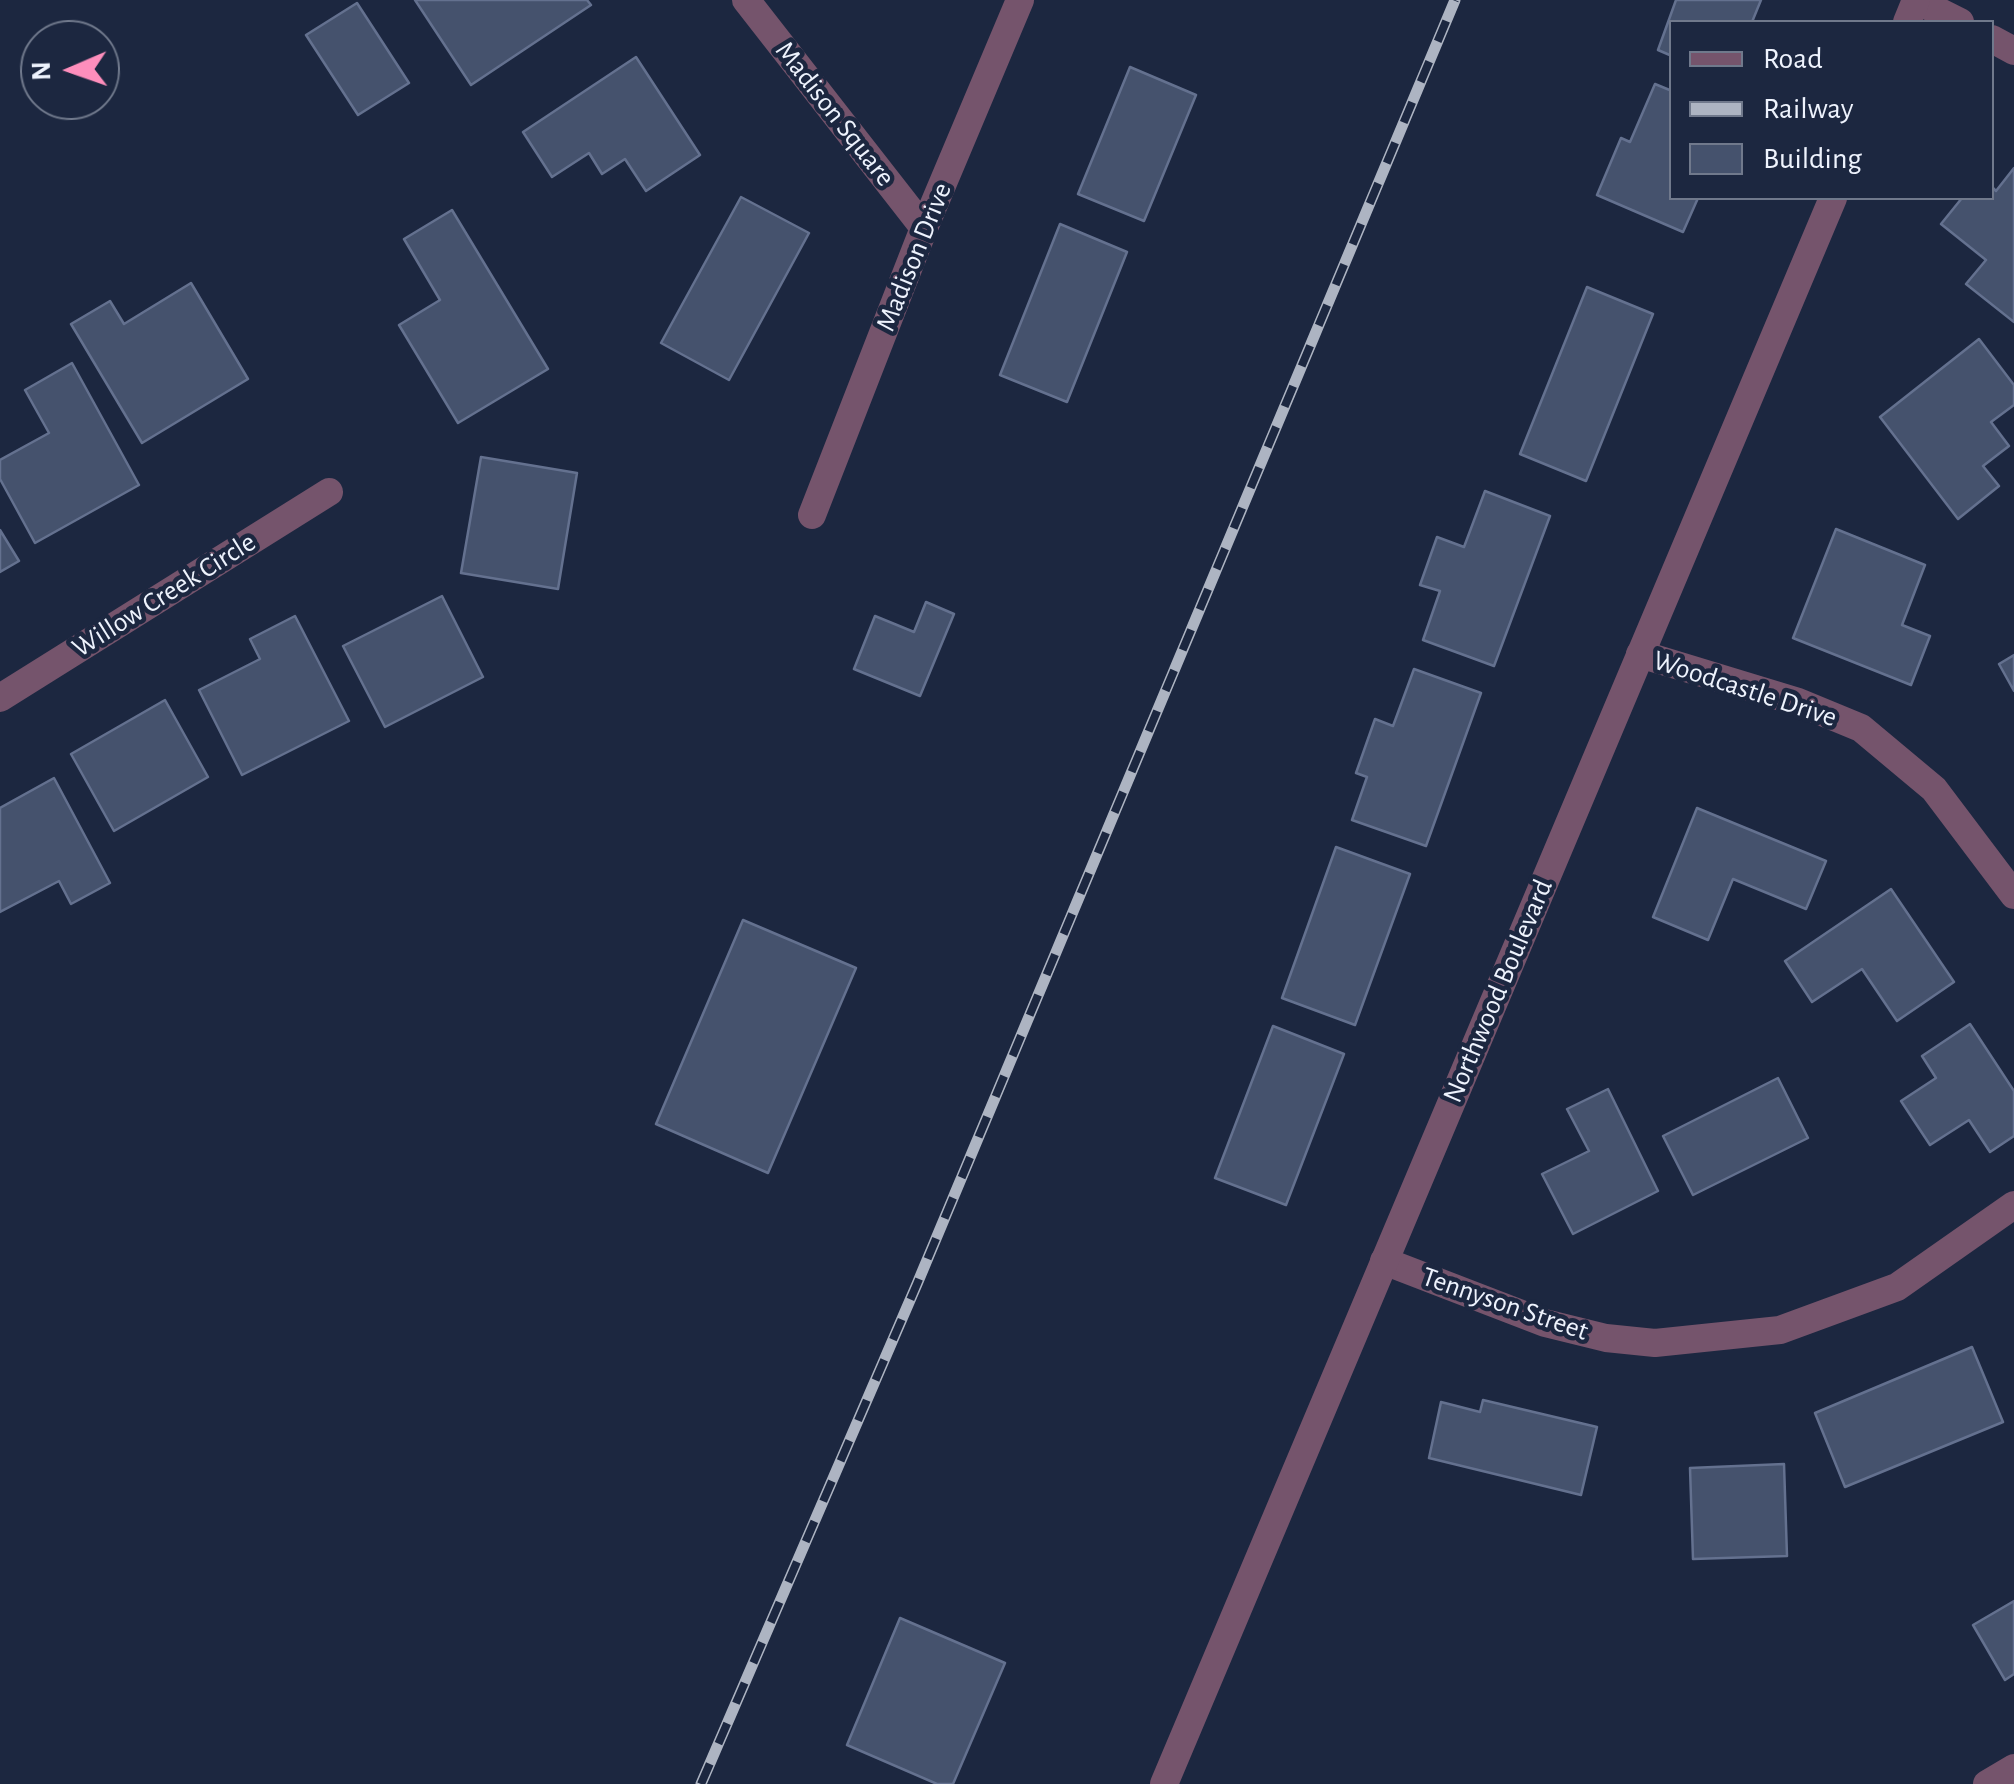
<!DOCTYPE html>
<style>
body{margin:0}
#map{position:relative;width:2014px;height:1784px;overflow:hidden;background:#1c2740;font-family:"Alegreya Sans",sans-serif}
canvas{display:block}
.legend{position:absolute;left:1669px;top:20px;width:325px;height:180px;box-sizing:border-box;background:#1c2740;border:2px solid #70798c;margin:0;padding:12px 18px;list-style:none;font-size:30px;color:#eef3fd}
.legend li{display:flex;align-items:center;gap:20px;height:50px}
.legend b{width:50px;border:2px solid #70798c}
.north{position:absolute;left:20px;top:20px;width:100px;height:100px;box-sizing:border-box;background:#1c2740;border:2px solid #70798c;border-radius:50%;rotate:268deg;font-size:28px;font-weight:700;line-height:40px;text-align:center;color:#eef3fd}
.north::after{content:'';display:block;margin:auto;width:35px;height:45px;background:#fe8ebc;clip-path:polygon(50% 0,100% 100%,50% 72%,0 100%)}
</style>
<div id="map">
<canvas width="2014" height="1784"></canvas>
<ul class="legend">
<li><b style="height:12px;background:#75546c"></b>Road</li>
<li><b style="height:12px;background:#adb4c2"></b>Railway</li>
<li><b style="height:28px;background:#45526d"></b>Building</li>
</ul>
<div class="north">N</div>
</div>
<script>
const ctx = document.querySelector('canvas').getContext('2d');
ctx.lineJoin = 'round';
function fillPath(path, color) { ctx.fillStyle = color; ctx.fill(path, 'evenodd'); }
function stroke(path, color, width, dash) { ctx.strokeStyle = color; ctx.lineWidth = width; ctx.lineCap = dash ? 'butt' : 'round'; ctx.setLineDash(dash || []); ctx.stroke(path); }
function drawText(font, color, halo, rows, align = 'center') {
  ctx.font = font + ' "Alegreya Sans",sans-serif'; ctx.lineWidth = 9; ctx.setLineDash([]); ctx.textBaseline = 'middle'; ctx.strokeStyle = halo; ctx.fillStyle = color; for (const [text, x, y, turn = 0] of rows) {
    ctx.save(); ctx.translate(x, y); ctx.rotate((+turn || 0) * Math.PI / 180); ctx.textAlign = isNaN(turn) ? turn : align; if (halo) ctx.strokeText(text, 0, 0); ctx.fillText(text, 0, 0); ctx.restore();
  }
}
const building = new Path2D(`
 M415,0H587L591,5L471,85Z
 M1676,0H1761L1752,22H1672V56L1658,50Z
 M357,3L409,83L358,115L306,35Z
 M636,57L700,155L646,191L625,159L602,174L589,153L552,177L523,132Z
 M1130,67L1196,95L1144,221L1078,194Z
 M1655,84L1672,91V198H1698L1683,232L1597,195L1621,138L1630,142Z
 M2014,168V322L1966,284L1986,260L1941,224L1962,198H1992V187L1996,191Z
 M741,197L809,233L729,380L661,343Z
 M452,210L548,369L458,423L399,325L440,300L404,239Z
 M1060,224L1127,252L1067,402L1000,375Z
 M191,283L248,379L142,443L71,324L110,301L124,324Z
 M1587,287L1653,314L1586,481L1520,454Z
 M1979,339L2014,385V405L1991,422L2009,446L1983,466L1999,486L1958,519L1880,417Z
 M72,363L139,485L35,543L0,479V460L49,433L25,390Z
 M481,457L577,473L558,589L461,573Z
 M1485,491L1550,516L1494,666L1423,640L1440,591L1420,585L1437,537L1464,547Z
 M1836,529L1925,565L1902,625L1930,636L1911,685L1793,638Z
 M0,530L19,561L0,572Z
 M442,596L483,677L385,727L343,646Z
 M926,602L954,614L920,696L854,669L875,616L914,632Z
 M295,616L349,721L242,775L199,690L260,659L250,639Z
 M2014,655V691L1999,664Z
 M1414,669L1481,693L1426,846L1352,820L1367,777L1356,773L1375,719L1393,726Z
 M165,700L208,777L114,831L71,754Z
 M54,778L110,883L71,904L59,881L0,912V808Z
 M1697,808L1826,861L1806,909L1733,879L1708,940L1653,917Z
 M1336,847L1410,874L1355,1025L1282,998Z
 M1891,889L1954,982L1897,1021L1862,969L1812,1002L1785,961Z
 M743,920L856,968L768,1173L656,1124Z
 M1970,1024L2014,1091V1136L1990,1152L1969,1120L1930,1145L1901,1101L1936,1078L1922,1056Z
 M1273,1026L1344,1054L1286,1205L1215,1178Z
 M1778,1078L1808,1138L1693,1195L1663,1136Z
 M1608,1089L1658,1191L1573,1234L1542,1174L1589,1151L1567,1109Z
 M1972,1347L2003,1422L1845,1487L1815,1413Z
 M1483,1400L1597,1427L1581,1495L1429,1458L1441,1402L1480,1412Z
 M1784,1464L1787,1556L1693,1559L1690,1468Z
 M2014,1601V1674L2005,1680L1973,1625Z
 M900,1618L1005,1663L953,1784H937L847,1745Z`);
fillPath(building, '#45526d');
stroke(building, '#64718f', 2.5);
stroke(new Path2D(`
 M746,0L924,228
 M1916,0L1960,22
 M1992,39L2014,51
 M812,515L924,228L1020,0
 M1640,654L1798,702L1861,728L1934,789L2014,895
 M0,698L329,492
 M1384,1261L1545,1323L1606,1338L1655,1343L1780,1330L1897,1287L2014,1205
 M1987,1784L2014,1768`), '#75546c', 28);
stroke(new Path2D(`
 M1907,22L1916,0
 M1164,1784L1833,198`), '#75546c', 28);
const rail = new Path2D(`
 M701,1784L917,1284L1455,0`);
stroke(rail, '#adb4c2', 11);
stroke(rail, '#1c2740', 8, [22]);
drawText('28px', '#eef3fd', '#1c2740', [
 ["Madison Square",835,114,52],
 ["Madison Drive",914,257,-68],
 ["Willow Creek Circle",164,595,-32],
 ["Woodcastle Drive",1745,689,18],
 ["Northwood Boulevard",1498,991,-67],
 ["Tennyson Street",1505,1304,19]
]);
</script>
